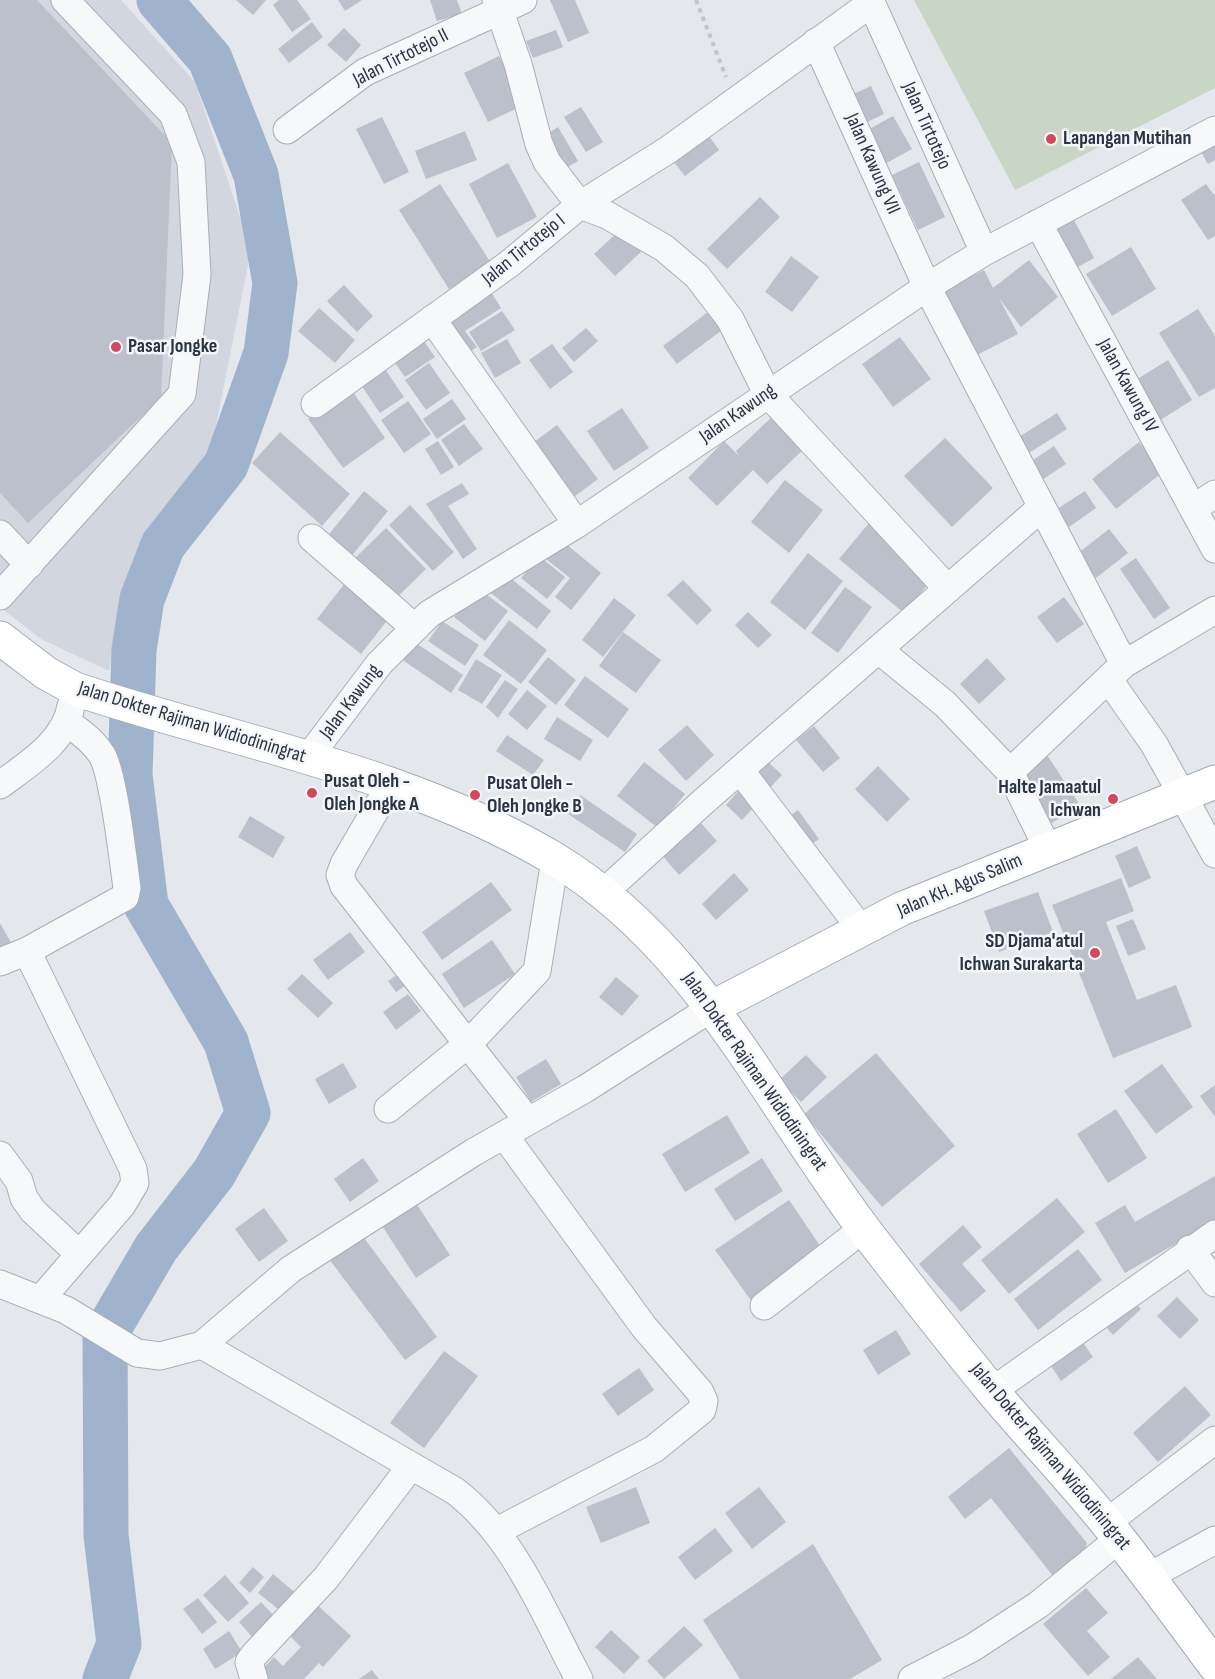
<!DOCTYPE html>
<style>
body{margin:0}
canvas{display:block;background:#e4e7ec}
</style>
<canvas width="1215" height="1679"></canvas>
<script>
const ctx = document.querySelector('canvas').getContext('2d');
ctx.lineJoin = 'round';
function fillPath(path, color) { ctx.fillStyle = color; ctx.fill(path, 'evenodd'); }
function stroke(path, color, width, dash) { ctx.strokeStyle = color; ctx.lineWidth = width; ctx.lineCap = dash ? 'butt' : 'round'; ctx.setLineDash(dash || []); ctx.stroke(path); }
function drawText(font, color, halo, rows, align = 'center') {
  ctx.font = font + ' "Sofia Sans Condensed",sans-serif'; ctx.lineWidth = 5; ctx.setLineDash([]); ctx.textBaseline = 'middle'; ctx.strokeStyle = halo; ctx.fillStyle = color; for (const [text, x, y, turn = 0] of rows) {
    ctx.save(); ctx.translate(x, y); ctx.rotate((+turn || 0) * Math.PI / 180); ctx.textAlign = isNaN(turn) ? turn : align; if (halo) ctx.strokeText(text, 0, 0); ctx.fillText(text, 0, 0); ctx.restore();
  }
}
fillPath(new Path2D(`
 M0,0H121L195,82L251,250L212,445L137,550L109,671L41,639L0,607Z`), '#d2d6de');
fillPath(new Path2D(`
 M914,0H1215V88L1015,190Z`), '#c9d6c5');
stroke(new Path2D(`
 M105,1679L119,1644L106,1535L105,1335L156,1248L214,1173L248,1113L226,1042L146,905L130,775L134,650L142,599L163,545L226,465L266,353L275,283L256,175L210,59L159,0`), '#9fb4cc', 45);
fillPath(new Path2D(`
 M0,0H37L172,143L161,398L28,523L0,493Z
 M236,0H266L253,15Z
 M279,0H297L311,19L292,32L273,5Z
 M338,0H362L345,11Z
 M430,0H457L462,14L437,21Z
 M550,0H575L589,33L568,42Z
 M312,22L323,37L289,63L278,49Z
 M344,28L361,45L346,62L327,45Z
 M556,30L563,47L533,58L526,41Z
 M499,56L524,105L488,122L464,73Z
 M871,86L884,114L861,125L847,97Z
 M581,107L603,142L586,152L564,117Z
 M893,116L912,149L883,165L864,132Z
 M382,117L409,172L384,184L356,129Z
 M558,127L578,161L566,168L547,134Z
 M465,131L477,160L426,179L415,151Z
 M705,131L719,150L685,176L670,157Z
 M1215,139V160L1208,164L1199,148Z
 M919,162L945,217L918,230L892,175Z
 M508,163L537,217L497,238L469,184Z
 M440,184L491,263L449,289L399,210Z
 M1206,184L1215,196V236L1208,240L1181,200Z
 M760,197L780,217L727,269L707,249Z
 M1074,220L1094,258L1069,272L1048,233Z
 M620,230L641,252L615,276L594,254Z
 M1131,247L1156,289L1112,316L1086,274Z
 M791,256L819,277L792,312L765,292Z
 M1029,260L1058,297L1021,327L999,298L1018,334L971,358L937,294L984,270L993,288Z
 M344,285L373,316L357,332L327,301Z
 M488,287L501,308L465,331L477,347L461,358L436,324Z
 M319,308L355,340L335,363L298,331Z
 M1198,309L1215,336V388L1199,397L1159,333Z
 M502,311L515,330L481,351L469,332Z
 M708,312L722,330L677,364L663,346Z
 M586,328L598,341L574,362L562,348Z
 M421,337L435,357L405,377L391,357Z
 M900,337L931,379L893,407L862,364Z
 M507,339L521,363L495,378L481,353Z
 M552,344L573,372L550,389L529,360Z
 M1168,360L1192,400L1154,424L1129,384Z
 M381,363L404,397L380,413L357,379Z
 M429,363L450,393L426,410L405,380Z
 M351,389L385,438L343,468L308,419Z
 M452,399L466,419L437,439L423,419Z
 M408,401L431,434L404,453L381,420Z
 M622,408L649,448L614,471L587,431Z
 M1057,413L1067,429L1024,456L1014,440Z
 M774,415L805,448L767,484L753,470L717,506L688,478L724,441L740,457L736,451Z
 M464,424L483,449L459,466L441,440Z
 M557,425L598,479L571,499L530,445Z
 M280,432L350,494L322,526L252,463Z
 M945,438L993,488L952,527L904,476Z
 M438,441L454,467L441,475L425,449Z
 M1139,442L1163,472L1116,509L1092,479Z
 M1054,446L1066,464L1039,482L1027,464Z
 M785,480L823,510L789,553L751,522Z
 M462,483L469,494L448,506L477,549L463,559L426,504Z
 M364,491L388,511L350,558L326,538Z
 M1085,491L1096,508L1069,527L1057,509Z
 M410,505L454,552L433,571L389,525Z
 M869,523L934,577L904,613L839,559Z
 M386,528L426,569L391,603L351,562Z
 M1109,529L1128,553L1096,578L1077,554Z
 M560,539L601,573L571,610L555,597L570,578L545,558Z
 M808,553L843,581L805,630L770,602Z
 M539,556L565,577L547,599L521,578Z
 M1136,558L1170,608L1154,619L1120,569Z
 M503,572L551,611L537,629L488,591Z
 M683,580L712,610L697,625L667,595Z
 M345,583L389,618L361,654L317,619Z
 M477,587L508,611L485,641L454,617Z
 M845,587L872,607L838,653L811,633Z
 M1064,597L1084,624L1057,643L1037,617Z
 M614,598L636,615L603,657L582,640Z
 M748,612L772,635L758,648L735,625Z
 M509,620L547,650L521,684L483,655Z
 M442,621L479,645L465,666L428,641Z
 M623,632L661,660L636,693L599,666Z
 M413,641L463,675L451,693L401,659Z
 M548,657L576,680L556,705L528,682Z
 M987,658L1006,679L979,704L960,684Z
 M476,659L502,675L482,704L458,690Z
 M585,676L629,709L608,738L564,705Z
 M505,680L518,689L498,718L486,707Z
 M527,690L547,706L527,730L508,714Z
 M557,717L593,740L580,761L544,739Z
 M687,725L714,755L686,781L658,750Z
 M814,726L840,758L823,772L796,740Z
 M507,735L544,760L533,775L496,751Z
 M1047,755L1080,805L1052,823L1019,774Z
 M765,759L782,775L766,792L749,776Z
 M644,762L685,794L658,828L617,796Z
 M878,766L910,799L887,822L855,789Z
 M741,788L758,803L742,820L726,805Z
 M580,795L637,834L625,852L568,814Z
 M798,810L819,839L805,849L784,820Z
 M250,816L285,837L273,858L238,837Z
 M699,821L717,841L679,875L661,854Z
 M1137,846L1151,878L1129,888L1115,856Z
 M734,873L749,890L716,920L702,904Z
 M1121,878L1134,911L1106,922L1137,1000L1176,985L1192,1027L1113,1058L1052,905Z
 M491,882L512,910L442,960L422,932Z
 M1038,892L1053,932L999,952L984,911Z
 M1133,919L1146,949L1128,956L1116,926Z
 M0,923L14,948L0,955Z
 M350,932L365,952L328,980L313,960Z
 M492,940L515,974L464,1008L442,974Z
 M406,969L413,980L396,992L388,981Z
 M302,974L333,1003L318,1018L287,989Z
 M616,977L639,996L622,1016L599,997Z
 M408,994L421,1011L396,1030L383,1012Z
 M876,1053L955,1146L882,1207L804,1114Z
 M806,1055L827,1077L801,1102L779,1080Z
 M546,1059L561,1084L531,1102L516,1077Z
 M343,1063L357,1087L329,1104L315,1079Z
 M1162,1064L1193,1107L1156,1134L1124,1091Z
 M1215,1085V1117L1200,1096Z
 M1116,1109L1147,1158L1108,1183L1077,1134Z
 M727,1115L750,1153L685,1192L662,1154Z
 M363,1158L379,1181L350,1202L334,1179Z
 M762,1158L783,1191L735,1221L714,1189Z
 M1215,1176V1221L1125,1273L1095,1223L1125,1205L1135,1222Z
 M1057,1198L1085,1232L1009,1294L981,1260Z
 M789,1200L827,1256L755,1306L715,1250Z
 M416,1203L450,1255L416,1278L382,1226Z
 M264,1208L288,1241L259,1262L235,1229Z
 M963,1225L982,1247L962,1264L986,1291L961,1312L919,1264Z
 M362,1235L437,1337L405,1360L329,1259Z
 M1078,1249L1102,1280L1038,1330L1014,1299Z
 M1129,1295L1141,1309L1113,1335L1101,1321Z
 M1177,1297L1199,1320L1180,1339L1157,1316Z
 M896,1330L911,1354L878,1375L863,1350Z
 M1081,1340L1093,1357L1061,1381L1049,1363Z
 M444,1351L478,1376L424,1448L390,1423Z
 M639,1368L654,1390L618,1416L602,1394Z
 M1185,1386L1211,1415L1158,1462L1133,1433Z
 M1009,1448L1087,1543L1081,1562L1057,1581L991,1498L965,1519L948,1497Z
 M636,1487L650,1523L601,1543L586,1507Z
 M759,1487L786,1522L752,1549L725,1513Z
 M715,1528L733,1551L695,1580L678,1557Z
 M813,1544L882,1660L850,1679H740L703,1620Z
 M253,1567L264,1577L250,1593L239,1583Z
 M273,1574L297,1594L282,1612L258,1593Z
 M225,1575L249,1603L228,1622L203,1595Z
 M1086,1588L1108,1613L1087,1631L1110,1657L1088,1676L1043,1624Z
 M198,1598L217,1622L202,1634L183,1609Z
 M261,1602L276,1618L254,1639L239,1622Z
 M314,1602L351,1636L323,1667L319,1663L304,1679H264L258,1674L274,1657L283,1666L301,1647L286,1632Z
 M684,1626L703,1645L664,1679L647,1661Z
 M611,1630L640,1657L624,1674L595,1647Z
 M229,1631L242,1652L215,1669L203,1649Z
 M1138,1657L1157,1679H1111Z
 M372,1670L379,1679H359Z`), '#bbc0ca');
const minor = new Path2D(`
 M496,0L518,64L539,144L547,162L580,205
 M870,0L984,252
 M816,42L927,287L1124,664
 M287,130L365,72L523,0
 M580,205L607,215L664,248L697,276L730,319L767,393L948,589
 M1038,223L1215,549
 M432,319L577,524
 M315,404L509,264L580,205L668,150L870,4
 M1193,509L1215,494
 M0,534L29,565
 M312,538L415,628
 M0,596L182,394L197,275L191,162L173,114L65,0
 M879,650L945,704L1010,772L1048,849
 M1109,680L1154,744L1215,854
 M308,758L379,664L429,614L577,524L927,287L984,252L1215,130
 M740,770L861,929
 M1010,772L1124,664L1215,610
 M0,785C28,764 65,742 71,706
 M390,785L344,864L340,875L344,886L528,1121
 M603,893L704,801L1042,507
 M27,951L133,1169L135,1183L122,1205L41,1299
 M0,962L27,951L125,897L127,888C123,860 114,776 102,755C93,741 81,732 68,723
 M388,1109L469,1043L537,971L555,860
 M0,1155L19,1181L24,1198L33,1211L78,1253
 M1190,1249L1215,1283
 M0,1284L66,1310L137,1353L160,1356L202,1345L291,1269L474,1152L585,1089L713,1007
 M764,1306L864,1228
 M202,1345L455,1491C515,1537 544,1614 579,1679
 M992,1391L1215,1234
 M1106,1523L1215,1440
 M497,1531L654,1449L702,1410L704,1401L700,1392L644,1327L504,1135
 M1148,1577L1215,1540
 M254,1679L249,1662L254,1655L326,1578L411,1466
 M912,1679L972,1648L1038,1605L1119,1539`);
const major = new Path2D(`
 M0,638L46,673L75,689C235,742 406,771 553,858C699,946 767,1102 867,1233C908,1286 950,1340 993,1392C1035,1442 1081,1489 1121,1541C1153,1582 1184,1624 1215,1666
 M713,1007L901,909L1215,782`);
stroke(minor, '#a9aeb7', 29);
stroke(major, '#a3abb8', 35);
stroke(new Path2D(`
 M696,0L726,77`), '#c2c5cb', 4, [4.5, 4.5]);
stroke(minor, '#f7f8fa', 27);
stroke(major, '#fff', 33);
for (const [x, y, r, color] of [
 [1051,139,6,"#d1495b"],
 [116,347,6,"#d1495b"],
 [312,793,6,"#d1495b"],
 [475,795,6,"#d1495b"],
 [1113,799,6,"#d1495b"],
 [1095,953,6,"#d1495b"]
]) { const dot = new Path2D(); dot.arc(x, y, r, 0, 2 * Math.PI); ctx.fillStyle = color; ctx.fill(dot); stroke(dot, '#f4f6f9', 2); }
drawText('20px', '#2b3445', '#f4f6f9', [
 ["Jalan Tirtotejo II",401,58,-27],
 ["Jalan Tirtotejo",926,126,66],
 ["Jalan Kawung VII",872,164,66],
 ["Jalan Tirtotejo I",524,250,-39],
 ["Jalan Kawung IV",1127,386,61],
 ["Jalan Kawung",738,414,-35],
 ["Jalan Kawung",351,702,-53],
 ["Jalan Dokter Rajiman Widiodiningrat",192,723,17],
 ["Jalan KH. Agus Salim",960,886,-23],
 ["Jalan Dokter Rajiman Widiodiningrat",754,1072,55],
 ["Jalan Dokter Rajiman Widiodiningrat",1050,1457,50]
]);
drawText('bold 20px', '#2b3445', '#f4f6f9', [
 ["Lapangan Mutihan",1063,139],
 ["Pasar Jongke",128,347],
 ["Pusat Oleh -",324,782],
 ["Oleh Jongke A",324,805],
 ["Pusat Oleh -",487,784],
 ["Oleh Jongke B",487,807],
 ["Halte Jamaatul",1101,788,"right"],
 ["Ichwan",1101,811,"right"],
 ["SD Djama'atul",1083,942,"right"],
 ["Ichwan Surakarta",1083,965,"right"]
], 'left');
</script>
